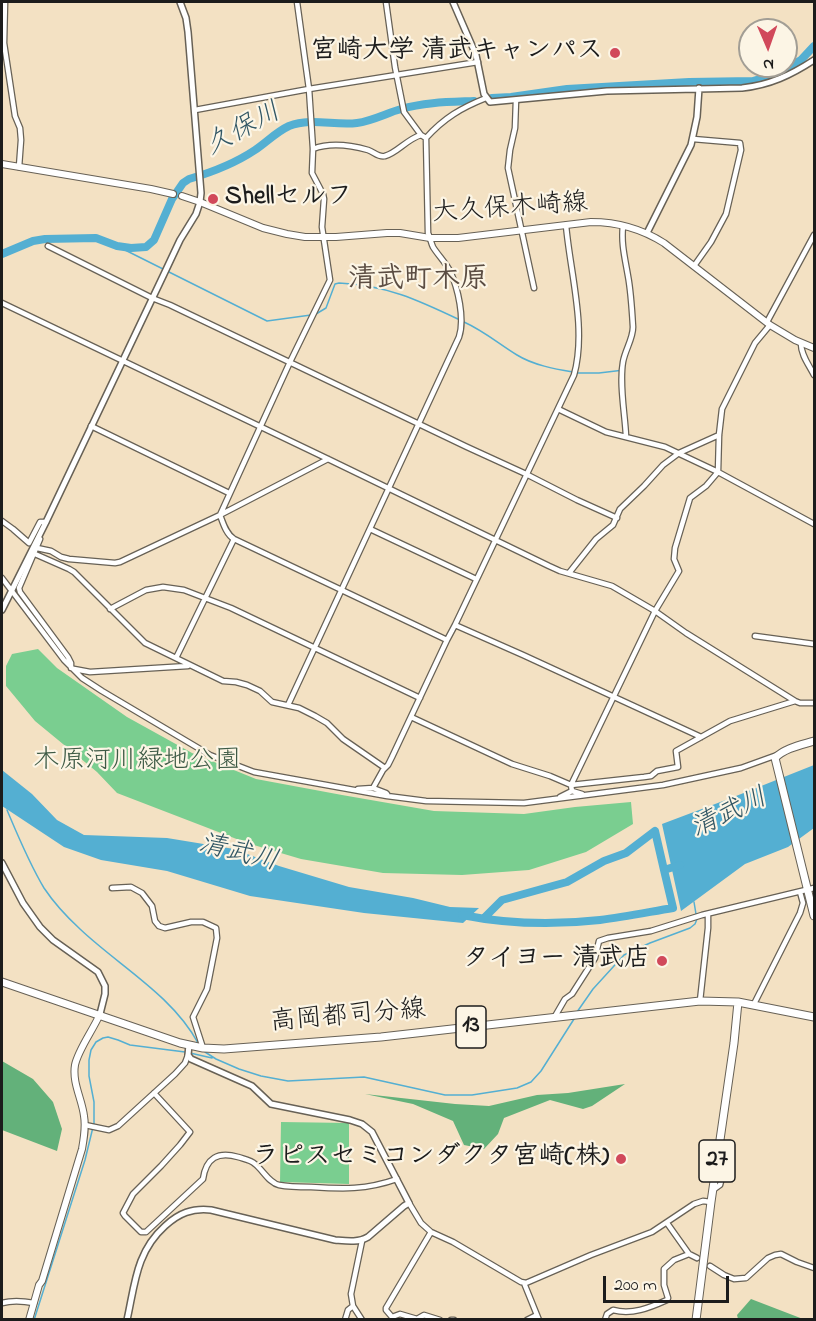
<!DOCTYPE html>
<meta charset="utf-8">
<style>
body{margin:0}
#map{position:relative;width:816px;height:1321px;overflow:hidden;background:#f3e1c3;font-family:"Indie Flower",sans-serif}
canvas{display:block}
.frame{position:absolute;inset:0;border:3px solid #1c1c1c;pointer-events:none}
.north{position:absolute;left:738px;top:18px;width:60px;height:60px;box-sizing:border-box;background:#fcf5e5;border:2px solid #a29e95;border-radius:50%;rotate:178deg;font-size:16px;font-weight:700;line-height:24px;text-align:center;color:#1c1c1c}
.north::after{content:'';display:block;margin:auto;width:21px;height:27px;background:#d1495b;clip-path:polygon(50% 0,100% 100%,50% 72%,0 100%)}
.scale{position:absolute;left:603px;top:1276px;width:126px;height:27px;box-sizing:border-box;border:3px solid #1c1c1c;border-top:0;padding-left:8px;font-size:18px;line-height:21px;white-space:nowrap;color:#1c1c1c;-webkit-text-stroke:4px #fcf5e5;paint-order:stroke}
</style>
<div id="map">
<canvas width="816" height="1321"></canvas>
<div class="frame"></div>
<div class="north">N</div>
<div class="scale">200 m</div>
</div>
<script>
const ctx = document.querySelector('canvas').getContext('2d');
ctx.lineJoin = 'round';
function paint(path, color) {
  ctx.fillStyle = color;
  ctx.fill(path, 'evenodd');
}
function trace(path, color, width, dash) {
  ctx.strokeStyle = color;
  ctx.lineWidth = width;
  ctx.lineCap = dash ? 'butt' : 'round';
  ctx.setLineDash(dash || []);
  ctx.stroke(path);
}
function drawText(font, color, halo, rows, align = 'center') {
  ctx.font = font + ' "Indie Flower","Klee One",sans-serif';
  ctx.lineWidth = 4.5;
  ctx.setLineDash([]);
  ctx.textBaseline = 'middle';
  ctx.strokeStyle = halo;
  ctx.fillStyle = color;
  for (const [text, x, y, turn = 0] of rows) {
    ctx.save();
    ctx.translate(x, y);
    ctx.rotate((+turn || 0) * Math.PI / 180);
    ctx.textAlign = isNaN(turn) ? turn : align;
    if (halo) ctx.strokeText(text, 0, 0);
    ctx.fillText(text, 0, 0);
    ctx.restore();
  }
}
paint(new Path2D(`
 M38 649 57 668 127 717 192 753 256 779 342 795 434 811 524 814 575 807 631 802 633 824 586 852 529 870 462 875 383 873 301 859 247 843 117 793 97 772 35 721 6 686V666L12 654Z
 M281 1122 349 1123V1184L280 1182Z`), '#7ace90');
paint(new Path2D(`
 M2 1061 33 1079 53 1102 62 1129 57 1151 2 1130Z
 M625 1084 592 1106 583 1109 550 1100 504 1118 498 1134 484 1149 464 1145 453 1121 413 1104 365 1094 455 1104 489 1106 537 1095 568 1093Z
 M751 1299 803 1319H738L737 1315Z`), '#63b17a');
paint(new Path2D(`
 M814 765V828L788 847 745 864 681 911 662 824 731 798Z
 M2 770 32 794 57 820 84 835 167 838 234 849 279 866 349 887 413 898 450 907 479 908 463 923 364 913 250 896 167 871 101 860 64 847 2 806Z`), '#54afd2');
trace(new Path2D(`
 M117 246 267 321 311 315
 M316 314 326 308 335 284 339 283C386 285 418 300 460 320
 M464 322C484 331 499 344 517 355 533 365 555 369 573 372
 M577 373H599L624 370
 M7 810C18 836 29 863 44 888 54 903 67 917 80 929 119 966 172 995 198 1043
 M694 902 696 914
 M577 1012 593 989 624 955 650 943 690 928 695 924 697 919
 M205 1052 216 1059 239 1069 261 1076 288 1081 364 1077 445 1095H472L517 1088 531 1082 541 1071 574 1019
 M190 1053 212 1058
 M34 1320 85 1160 94 1123V1102L89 1076V1060L91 1050 96 1042 103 1038 108 1037 118 1040 130 1045 185 1052`), '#54afd2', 1.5);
trace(new Path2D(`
 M492 98 511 97 567 89 689 82 753 81 780 73 801 60 814 46
 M2 254 33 241 45 239 96 238 117 246 131 248 146 247 154 240 172 199 183 183 189 179C213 172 234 164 255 150 267 142 276 132 289 126 312 117 334 126 357 123 372 121 387 113 401 109 425 102 449 102 474 101
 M462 915C507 924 555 925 600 920 624 917 649 912 673 908L664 870 680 865
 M484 918 502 900 567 882 604 861 626 853 655 831 664 870`), '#54afd2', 8);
const minor = new Path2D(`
 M5 2 4 43 15 116 20 128 21 140 19 167
 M297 2 309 89 313 149 312 173 323 194 324 199 322 227 330 280 290 362 220 515C223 523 226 534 234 539L447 640
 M386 2 395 67 404 112 421 135 426 138
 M516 100 515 128 510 150 508 168 534 288
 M195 110 309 89 478 62
 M693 139 740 143 741 150 726 214 711 242 694 266
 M313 149C331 142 350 145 368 150 374 152 379 158 385 156 397 153 407 139 421 135
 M623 226C621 244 625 258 628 276 631 292 632 310 633 327 633 339 625 350 623 362 619 384 625 414 626 436
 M48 246 152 298 170 305 467 447 526 474 577 500 617 518
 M2 303 328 459 549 566 560 571 612 586 655 611 686 633 795 701 800 703H814
 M767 322 814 235
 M801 344C801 355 809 365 814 375
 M558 409 606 432 665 447 718 472 814 524
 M91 426 229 493
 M2 521 13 529 29 543 40 522H46
 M370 529 476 579
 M40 539 19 588 20 592 68 657 71 663V668
 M37 548 51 551 61 557 69 559 115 563 120 562 220 515 328 459
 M35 554 69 569 74 572 145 643 223 681 236 682 247 685 260 691 272 702 299 708 315 716 327 723 343 739 385 768
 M569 573 596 539 613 525 620 509 644 486 663 465 679 453 719 435
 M2 578 64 660 82 678 102 691 210 755 254 772 387 796 426 801 524 803 663 785 741 768 777 755
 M110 609 146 590 163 587 184 590 231 608 420 698
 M455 625 523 655 701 737
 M755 636 814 644
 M176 658 234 539
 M74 669 90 672 188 666
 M288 705 459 337C465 319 458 288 450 271 445 262 438 255 433 247 431 243 430 237 428 233L426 138C444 118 461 108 486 98
 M411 717 512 764 550 776 571 785 644 777 651 776 657 771 678 767 676 751 730 721 795 701
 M373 788 383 770 388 765 392 757 447 640 455 625 574 375C587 329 570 272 566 225
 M358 789 373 788 386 793 387 794
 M572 791 571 785 655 611 679 571 674 559 675 548 690 498 706 486 718 472 719 435 722 409 755 343 770 325
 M560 797 572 791 582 794
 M112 888 131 887 142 893 152 906 155 921 159 926 165 928 191 922H203L216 928 217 938 207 989 193 1017 203 1048
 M700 1001 708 928V915
 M754 1004 800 913 803 903 800 892
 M554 1018 565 999 572 994 595 958 599 941 608 938 651 931 702 915 814 888
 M154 1093 190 1132 180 1145 161 1166 133 1194 123 1213 125 1216 141 1232H146L203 1179C206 1158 218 1151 238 1157 244 1159 251 1160 255 1164 263 1170 269 1183 279 1185 289 1187 300 1187 311 1187 343 1189 366 1190 397 1179
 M85 1125 109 1130 118 1126 175 1074 185 1063 188 1055
 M713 1190 720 1185 730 1148
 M409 1203 421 1223 431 1232 453 1242 521 1282 526 1283 591 1255 652 1232 694 1204 703 1201 711 1202
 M667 1223 689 1254 697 1258
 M431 1232 386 1308V1310L392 1317 400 1314 417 1319 424 1315 440 1320
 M362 1241 351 1294 353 1306 362 1320
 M710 1266 724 1275 734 1279 746 1278 768 1258 775 1255 781 1254 797 1262 814 1268
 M524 1283 539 1320
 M2 1303C13 1300 23 1301 34 1303
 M345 1320 348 1310 353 1306
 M451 1320H454
 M527 1320 537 1315
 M605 1320 607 1314 613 1310C632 1315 649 1308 667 1300L668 1298 664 1285V1269L674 1260 689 1254`);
const tertiary = new Path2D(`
 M453 2 476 55 484 94 490 102 607 91 742 88C770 85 791 75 814 60
 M647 233 691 145 697 117 699 88
 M2 610 46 522 164 274 180 240 196 214 200 202 201 193 188 32 186 18 180 2
 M2 863 23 903 40 927 53 940 98 972 105 986V994L100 1014
 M127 1320C135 1284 136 1252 165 1226 179 1213 192 1208 211 1210L335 1240C346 1241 358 1243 368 1237L404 1206 409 1203 372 1132 362 1124 350 1120 271 1104 252 1086 191 1059 188 1055 189 1045`);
const secondary = new Path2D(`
 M2 164 151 189 173 194
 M182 196 200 202 263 228 287 234 305 237H336L387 233H400L430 238H458L591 222C617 222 642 229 664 243L770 325 795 340 814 348
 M29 1320 39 1285 42 1281 82 1149C84 1138 86 1127 84 1116 82 1099 72 1083 75 1065 78 1050 93 1030 100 1014`);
const primary = new Path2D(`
 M814 741C801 745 785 748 775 758L814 916
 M2 982 180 1043 203 1048 224 1049 381 1037 700 1001 738 1002 814 1017
 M696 1320 711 1202 734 1043 738 1002`);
trace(minor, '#676156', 7);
trace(tertiary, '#676156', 8);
trace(secondary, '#676156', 8);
trace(primary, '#676156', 9);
trace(minor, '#fff', 4.5);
trace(tertiary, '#fff', 5);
trace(secondary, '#fff', 6);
trace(primary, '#fff', 7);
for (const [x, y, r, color] of [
 [615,53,6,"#d1495b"],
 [213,199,6,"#d1495b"],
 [662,961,6,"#d1495b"],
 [621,1159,6,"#d1495b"]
]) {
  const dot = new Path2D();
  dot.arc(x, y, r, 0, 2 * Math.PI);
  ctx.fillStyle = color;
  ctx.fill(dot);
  trace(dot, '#fcf5e5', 2);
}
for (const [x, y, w] of [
 [471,1027,30],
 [717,1161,36]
]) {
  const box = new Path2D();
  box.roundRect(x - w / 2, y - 21, w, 42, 4.5);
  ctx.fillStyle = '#fcf5e5';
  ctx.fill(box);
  trace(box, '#1c1c1c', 1.5);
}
drawText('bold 24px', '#1c1c1c', null, [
 ["13",471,1027],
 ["27",717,1161]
]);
drawText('bold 26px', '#1c1c1c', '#fcf5e5', [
 ["宮崎大学 清武キャンパス",603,53],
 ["Shellセルフ",225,199,"left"],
 ["タイヨー 清武店",650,961],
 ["ラピスセミコンダクタ宮崎(株)",609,1159]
], 'right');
drawText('26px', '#1c1c1c', '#fcf5e5', [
 ["大久保木崎線",510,210,-4],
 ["高岡都司分線",348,1018,-5]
]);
drawText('26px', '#3d5a45', '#fcf5e5', [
 ["木原河川緑地公園",137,763]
]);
drawText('italic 27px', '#325765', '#fcf5e5', [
 ["久保川",244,131,-28],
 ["清武川",730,815,-25],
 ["清武川",238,855,14]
]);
drawText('bold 28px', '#5b4d43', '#fcf5e5', [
 ["清武町木原",418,281]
]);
</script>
